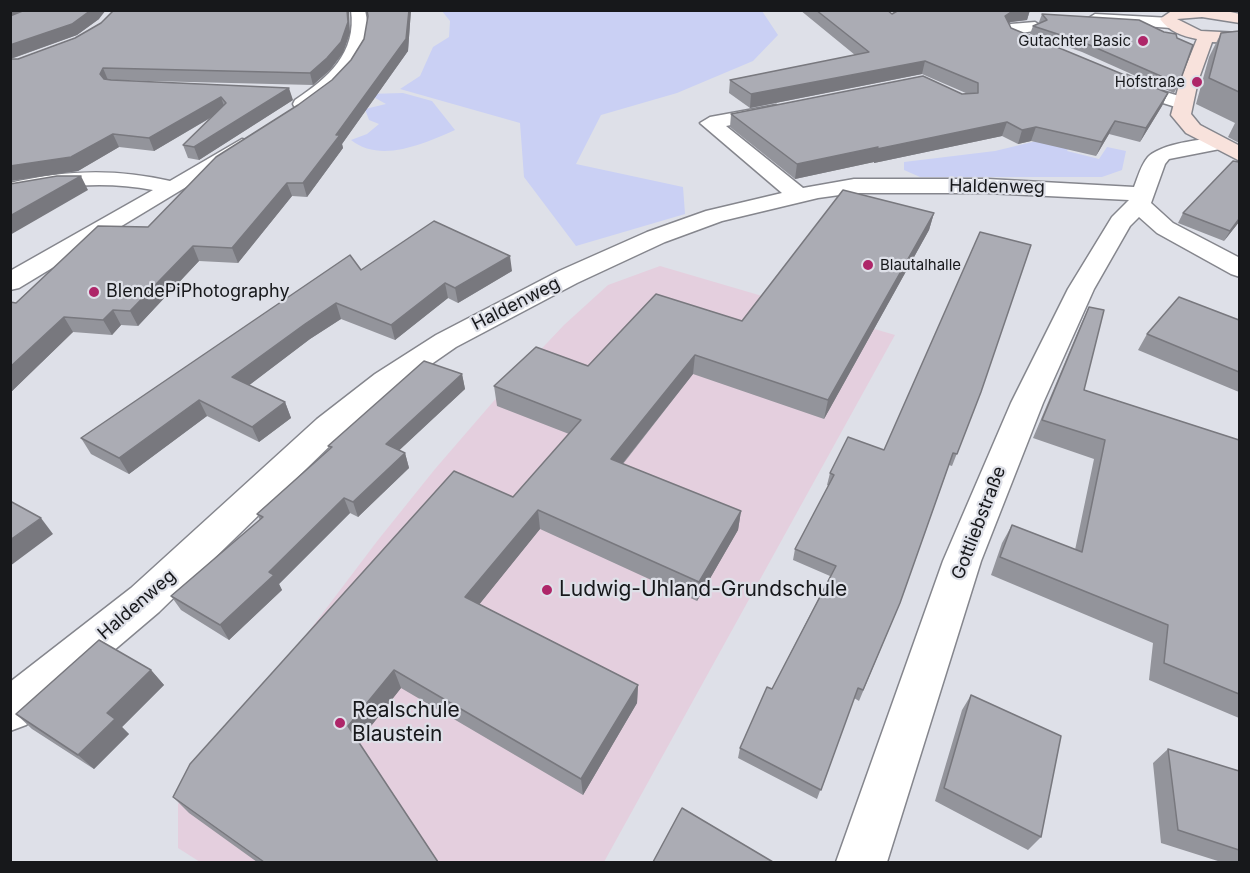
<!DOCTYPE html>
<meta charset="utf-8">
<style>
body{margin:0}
#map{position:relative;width:1250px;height:873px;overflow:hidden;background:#dee0e8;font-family:Inter,sans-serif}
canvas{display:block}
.frame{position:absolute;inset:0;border:12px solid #17181b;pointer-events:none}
</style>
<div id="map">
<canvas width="1250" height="873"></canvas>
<div class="frame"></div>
</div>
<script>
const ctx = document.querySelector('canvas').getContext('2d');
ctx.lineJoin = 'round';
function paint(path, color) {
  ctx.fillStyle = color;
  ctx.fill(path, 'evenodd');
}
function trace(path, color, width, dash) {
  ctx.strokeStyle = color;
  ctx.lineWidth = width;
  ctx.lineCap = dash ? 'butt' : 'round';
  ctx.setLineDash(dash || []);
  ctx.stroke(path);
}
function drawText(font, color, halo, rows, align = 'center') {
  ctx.font = font + ' Inter,sans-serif';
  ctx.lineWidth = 4.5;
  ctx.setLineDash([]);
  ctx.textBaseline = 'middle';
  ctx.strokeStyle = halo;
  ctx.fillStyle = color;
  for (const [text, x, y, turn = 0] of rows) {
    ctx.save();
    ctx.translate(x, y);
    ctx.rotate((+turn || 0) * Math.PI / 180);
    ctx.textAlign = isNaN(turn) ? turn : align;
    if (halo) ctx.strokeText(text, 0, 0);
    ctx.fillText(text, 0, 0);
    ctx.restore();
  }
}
paint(new Path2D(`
 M660 266 895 335 604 862H200L178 848V804L378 540 435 469 511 381 564 325 608 285Z`), '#e4cfde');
paint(new Path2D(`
 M442 11H762L778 35 753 61 677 93 601 115 576 164 683 187 685 214 576 246 524 177 520 123 400 89 420 76 433 47 449 37 450 21Z
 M403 93 432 101 455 130C425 143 381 164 351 140L367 134 379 124 369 120 365 109 386 104 368 94Z
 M1057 136 1072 141 1067 151 1099 159 1107 147 1126 151 1122 170 1102 177H920L904 170V162L995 151Z`), '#cad0f4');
const street = new Path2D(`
 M351 10H365C367 20 369 29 367 39 362 62 320 114 295 108L293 104 295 100C328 78 357 53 351 10Z
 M1095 14 1171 18 1179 23 1171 28 1090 22 1087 19Z
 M1035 22 1043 27 1040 30 1021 33 1054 45 1056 48 1054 51C1038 55 1011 42 1003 29L1011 24Z
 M1127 75 1159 90 1189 99 1191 103 1182 109 1147 98 1121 84 1118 80Z
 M776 105 785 111 783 115 726 126 803 188 854 179H987L1134 187C1138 177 1141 165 1148 157 1160 144 1209 136 1225 140L1228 144 1225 148 1169 159 1165 164 1151 203 1173 223 1240 258V277L1231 274 1157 233 1139 217 1130 226 1094 289 1043 403 981 561 887 862H836L943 561 1011 403 1068 289 1112 217 1129 200 987 193H854L818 198 722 221 665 242 577 283 456 347 397 388 341 435 159 612 26 725 10 731V682L131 588 317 419 375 374 436 335 559 271 647 232 706 211 782 193 700 123 710 117Z
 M242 139 249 141 252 145 249 149 19 288 10 290V271L153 190C104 181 59 185 10 197V183C64 170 115 168 170 181Z`);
const secondary = new Path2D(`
 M1173 10H1221L1240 14V23L1202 17 1177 19 1201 31 1240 33V43L1212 42 1198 81 1191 114 1200 125 1240 146V161L1186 133 1171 115 1180 81 1197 39C1182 36 1170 32 1160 19Z`);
trace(street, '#85868d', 3);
trace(secondary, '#85868d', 3);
paint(street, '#fff');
paint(secondary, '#f8e2dc');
paint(new Path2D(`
 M10 10 99 19 77 35 11 59H18L350 33 343 53 330 70 313 85 108 80 293 100 199 160 188 158 183 145 212 117 154 151 119 147 78 171 10 181Z
 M367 10H411L408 51 342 144 343 148 307 197 292 196 238 263 199 261 138 326 121 325 112 335 73 332 10 393V302L16 303 148 227 298 105 332 80 351 60 364 39 368 16Z
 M800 10H887L892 14 894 13 891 10H1030L1027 20 1011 22 1009 23 1011 28 1168 93 1162 106 1140 142 1109 134 1096 156 1031 141 1018 144 1002 136 874 163V162L795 179 730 127 731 114 968 94 922 74 750 108 729 93 730 80 855 55Z
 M1067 10H1099V11Z
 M1042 14 1179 84 1174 93 1082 52 1030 34 1033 26 1040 23 1039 22Z
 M1239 31V143L1228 137 1235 123 1196 104 1209 57 1221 33Z
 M934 213 929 230 824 419 693 374 623 464 741 511 738 530 697 601 540 529 479 604 638 685 637 703 583 795 401 688 358 742 438 862H257L189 813 173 797 513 497 569 434 497 406 494 386 588 366 742 321Z
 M1183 213 1239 222 1224 241 1178 223Z
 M361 270 512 271 458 303 448 298 395 340 341 319 310 339 249 385 285 402 291 418 259 442 207 416 129 474 91 454 81 438Z
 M1089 307 1084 390 1239 440V718L1149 680 1153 643 991 575 1002 543 1012 525 1075 550 1094 459 1033 438 1081 324Z
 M1239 320V392L1138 350 1147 334Z
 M462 374 465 389 399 450 405 453 409 468 358 517 350 513 279 584 282 590 229 640 181 610 171 596 260 520 257 514 330 449 328 446Z
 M981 392 952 466 949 465 900 603 859 701 854 698 817 799 738 758 740 748 772 689 830 576 793 560 795 549 829 486 827 485 830 473 884 450Z
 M151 670 164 685 122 727 129 734 94 769 32 729 16 714Z
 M971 695 1041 837 1028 850 935 801 962 710Z
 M1168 749 1239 771V862H1221L1161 843 1153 763Z`), '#93949b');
paint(new Path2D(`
 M10 10H26L10 17Z
 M91 10H106L99 19 77 35 10 59V45Z
 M347 10H349L350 33 343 53 330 70 313 85 310 73Z
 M409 10H411L408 51 342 144 343 148 307 197 303 183Z
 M1014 10H1030L1027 20 1011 22 1002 27 1005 16Z
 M925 61 922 74 750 108 751 94Z
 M103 68 108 80 105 86 100 74Z
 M289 88 293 100 199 160 194 147Z
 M1168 93 1162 106 1140 142 1146 128Z
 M221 97 225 109 154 151 149 138Z
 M1115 121 1109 134 1096 156 1102 142Z
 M1007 122 1002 136 874 163V162L795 179 797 164 878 147Z
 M1036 127 1031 141 1018 144 1022 130Z
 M113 134 119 147 78 171 10 181V166Z
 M81 176 88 190 10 235V216Z
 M287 183 292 196 238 263 232 248Z
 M934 213 929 230 824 419 828 400Z
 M1239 219V222L1224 241 1230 231Z
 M193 246 199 261 138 326 130 311Z
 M510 256 512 271 458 303 455 288Z
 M445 283 448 298 395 340 391 325Z
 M336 303 341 319 310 339 239 393 232 377 305 324Z
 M113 310 121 325 112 335 103 320Z
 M64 317 73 332 10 393V367Z
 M695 355 693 374 611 478V459Z
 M462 374 465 389 390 459 386 444Z
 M199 400 207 416 129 474 119 458Z
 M285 402 291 418 259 442 252 427Z
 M405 453 409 468 358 517 353 502Z
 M344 498 350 513 279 584 282 590 229 640 220 625 269 572Z
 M538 510 540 529 470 616 465 597Z
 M741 511 738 530 697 601 699 582Z
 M41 518 53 534 10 566V540Z
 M151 670 164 685 122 727 129 734 94 769 78 755 107 713Z
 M394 670 401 688 357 744 348 726Z
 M638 685 637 703 583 795 581 779Z`), '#78787e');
const building = new Path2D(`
 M25 10H91L72 24 10 45V16Z
 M114 10H347L348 22 341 42 327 58 310 73 103 68 100 74 104 79 111 80 289 88 194 147 183 145 226 103 221 97 149 138 113 134 71 157 10 166V59H18L75 38 101 23Z
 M367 10H409L406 39 336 135H340L303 183H287L232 248 193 246 130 311 113 310 103 320 64 317 10 367V302L16 303 98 226 148 227 216 157 298 105 332 80 351 60 364 39 368 16Z
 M816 10H887L892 14 899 10H1014L1005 16 1011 28 1168 93 1146 128 1115 121 1102 142 1036 127 1022 130 1007 122 877 149 878 147 797 164 731 114 923 76 962 94 978 93V83L925 61 751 94 730 80 869 52Z
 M1042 14 1139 20 1164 32 1176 34 1177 38 1193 45 1179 84 1085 43 1033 26 1047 20Z
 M1239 31V92L1209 78 1221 33Z
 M1233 161 1239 162V219L1230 231 1183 213Z
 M57 176H81L10 216V184Z
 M843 190 934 213 828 400 695 355 611 459 741 511 699 582 538 510 465 597 638 685 581 779 394 670 348 726 438 862H264L173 797 190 764 454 471 513 497 581 420 494 386 536 347 588 366 656 294 742 321Z
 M434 221 510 256 455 288 445 283 391 325 336 303 305 324 232 377 285 402 252 427 199 400 119 458 81 438 350 255 361 270Z
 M980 232 1031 245 981 392 957 454 953 453 900 603 863 690 858 688 821 790 740 748 767 687 772 689 836 566 795 549 834 475 830 473 848 437 884 450Z
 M1179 297 1239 320V372L1147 334Z
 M1089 307 1104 310 1084 390 1239 440V694L1164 663 1168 625 1000 557 1012 525 1082 552 1105 440 1042 420Z
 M424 361 462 374 386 444 405 453 353 502 344 498 269 572 274 575 220 625 171 596 263 517 257 514 332 447 328 446Z
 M10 501 41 518 10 540Z
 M99 640 151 670 107 713 115 719 78 755 16 714Z
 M971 695 1061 736 1041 837 944 788Z
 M1168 749 1239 771V850L1178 830Z
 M682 808 773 862H653Z`);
paint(building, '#abacb4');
trace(building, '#78787e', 1.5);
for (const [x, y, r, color] of [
 [1143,41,6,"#ae2669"],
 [1197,82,6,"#ae2669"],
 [868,265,6,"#ae2669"],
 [94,292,6,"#ae2669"],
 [547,590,6,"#ae2669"],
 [340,723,6,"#ae2669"]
]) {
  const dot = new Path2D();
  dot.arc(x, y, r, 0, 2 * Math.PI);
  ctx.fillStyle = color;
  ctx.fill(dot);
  trace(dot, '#dee0e8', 2);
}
drawText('15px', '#17181b', '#dee0e8', [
 ["Gutachter Basic",1131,41],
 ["Hofstraße",1185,82],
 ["Blautalhalle",880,265,"left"]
], 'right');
drawText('18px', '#17181b', '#dee0e8', [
 ["Haldenweg",997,187,1],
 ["Haldenweg",516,304,-27],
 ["Gottliebstraße",979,523,-69],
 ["Haldenweg",137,605,-41]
]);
drawText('18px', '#17181b', '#dee0e8', [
 ["BlendePiPhotography",106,292]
], 'left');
drawText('21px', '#17181b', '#dee0e8', [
 ["Ludwig-Uhland-Grundschule",559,590],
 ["Realschule",352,711],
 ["Blaustein",352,735]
], 'left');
</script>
